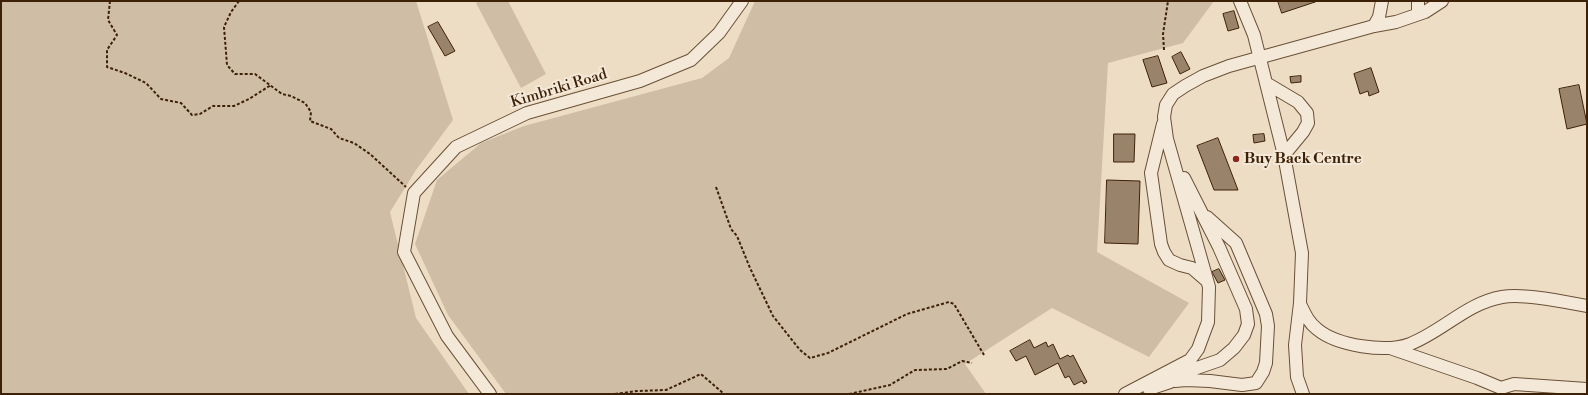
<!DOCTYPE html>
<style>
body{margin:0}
#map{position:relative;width:1588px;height:395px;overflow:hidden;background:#eeddc5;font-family:"Libre Bodoni",serif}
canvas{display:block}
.frame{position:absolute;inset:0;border:2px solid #3d2107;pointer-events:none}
</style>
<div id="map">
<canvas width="1588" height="395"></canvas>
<div class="frame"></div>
</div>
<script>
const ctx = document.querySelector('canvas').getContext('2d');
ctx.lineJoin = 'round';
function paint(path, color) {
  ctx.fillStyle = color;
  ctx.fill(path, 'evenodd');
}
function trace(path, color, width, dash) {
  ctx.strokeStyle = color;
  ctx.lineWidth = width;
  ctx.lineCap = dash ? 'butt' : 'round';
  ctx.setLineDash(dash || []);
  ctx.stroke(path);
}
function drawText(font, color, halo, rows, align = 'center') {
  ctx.font = font + ' "Libre Bodoni",serif';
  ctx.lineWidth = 4;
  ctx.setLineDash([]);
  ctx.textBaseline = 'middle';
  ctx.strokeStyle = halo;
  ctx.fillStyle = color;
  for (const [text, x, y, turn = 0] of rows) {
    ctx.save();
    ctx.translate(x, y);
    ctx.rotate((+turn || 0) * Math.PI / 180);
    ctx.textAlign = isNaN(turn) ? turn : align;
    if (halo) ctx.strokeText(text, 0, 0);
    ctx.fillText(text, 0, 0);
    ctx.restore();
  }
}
paint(new Path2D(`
 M1 1H416L453 120 416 170 390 212 416 318 469 394H1Z
 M479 1H508L546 74 521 88 476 3Z
 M755 1H1214L1183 43 1108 63 1097 252 1189 303 1149 357 1052 308 965 364 986 394H506L448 315 415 244 437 180 481 143 524 126 702 78 729 58Z`), '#d0bda5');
const building = new Path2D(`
 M1278 1H1318L1282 13Z
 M1234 11 1239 28 1228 31 1223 14Z
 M438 22 455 51 445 56 428 27Z
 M1181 52 1190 69 1180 74 1172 57Z
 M1158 56 1167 83 1152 87 1143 60Z
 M1371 68 1379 92 1369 96 1368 91 1360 94 1354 74Z
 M1301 76V82L1291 83 1290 77Z
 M1579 85 1587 124 1567 129 1559 89Z
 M1114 134H1135L1134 162H1114Z
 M1264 134 1265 141 1254 143 1253 135Z
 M1218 138 1238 190H1214L1197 146Z
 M1107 180 1140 181 1138 244 1105 243Z
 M1219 269 1225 280 1218 283 1212 272Z
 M1030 340 1034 348 1046 342 1048 347 1053 344 1060 359 1068 355 1070 357 1073 355 1087 382 1084 384 1082 381 1074 385 1069 376 1065 378 1058 363 1035 375 1026 356 1016 361 1010 351Z`);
paint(building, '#99836a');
trace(building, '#3d2107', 1);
const minor = new Path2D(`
 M1240 1 1254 35 1284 155 1302 253 1300 303 1295 345 1297 377 1303 394
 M1418 14V1
 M1374 26 1396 22 1425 12 1442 1
 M1266 83 1298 102 1307 113 1308 123 1303 132 1284 155
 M1163 124 1151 173 1161 244 1164 252 1169 260 1180 265 1192 268 1207 281
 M1300 304C1305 314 1308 322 1317 329 1337 346 1386 353 1410 344 1443 331 1467 303 1502 297 1523 293 1565 302 1587 306
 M1390 348 1477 378 1501 388 1514 384 1587 389
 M1175 381 1186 380 1210 381 1242 385 1256 383 1263 372 1266 363 1268 326 1266 314 1236 243 1207 217
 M1149 389 1170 382 1194 369 1220 360 1234 348 1244 335 1248 324 1246 309 1219 247 1184 178
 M490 394 447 336 404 252 414 193 456 147 527 113 640 81 691 60 719 33 742 1
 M1125 394 1190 360 1198 349 1208 322 1209 287 1167 139 1164 117 1166 105 1173 94 1185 86 1203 76 1229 66 1374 26 1379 17 1382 1`);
trace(minor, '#695036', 14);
trace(new Path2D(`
 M110 1 108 20 117 35 107 50V67L125 73 146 83 161 99 181 103 192 115 200 114 213 106H234L249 99 271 85
 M239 1 231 12 224 27 227 65 235 74H255L282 94 291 96 305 103 311 112 310 121 331 129 339 138 354 143 370 154 406 187
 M1164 50 1163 34 1168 1
 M716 187 731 229 737 236 750 268 773 316 800 350 810 358 828 353 907 314 949 302 954 304 984 355
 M615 394 637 391 666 390 701 374 724 394
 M849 394 890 385 915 370 947 369 962 361 972 363`), '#3d2107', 2, [3, 2]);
trace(minor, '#f4e9d9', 12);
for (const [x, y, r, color] of [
 [1236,159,4,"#8f2418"]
]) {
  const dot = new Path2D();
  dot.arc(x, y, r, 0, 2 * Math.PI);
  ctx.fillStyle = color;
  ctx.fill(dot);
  trace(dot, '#f4e9d9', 1.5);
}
drawText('15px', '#3d2107', '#f4e9d9', [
 ["Kimbriki Road",559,89,-17]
]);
drawText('bold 15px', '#3d2107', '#f4e9d9', [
 ["Buy Back Centre",1244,159]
], 'left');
</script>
